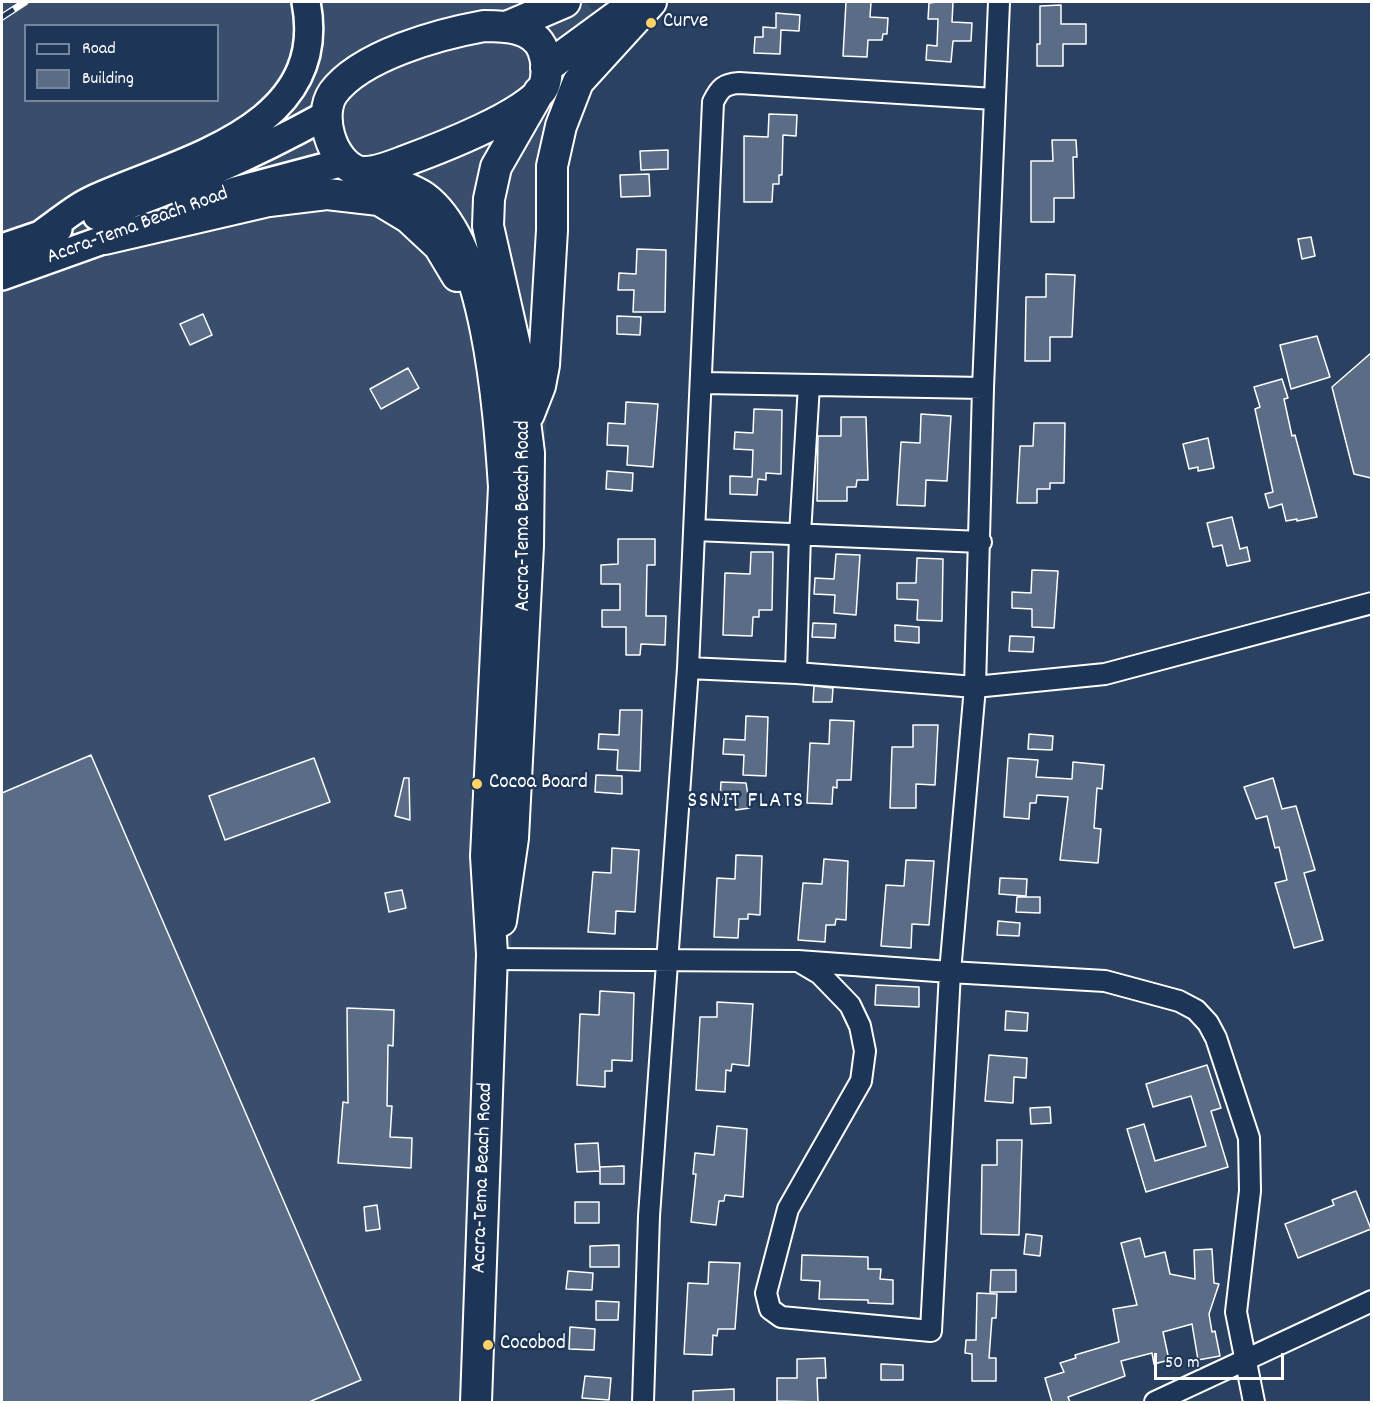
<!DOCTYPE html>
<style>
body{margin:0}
#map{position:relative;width:1373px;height:1404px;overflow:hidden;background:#2a4161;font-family:Dekko,sans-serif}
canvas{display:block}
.frame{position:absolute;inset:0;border:3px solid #fff;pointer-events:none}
.legend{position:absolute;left:24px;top:24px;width:195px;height:78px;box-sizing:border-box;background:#1d3557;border:2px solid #77869a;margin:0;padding:8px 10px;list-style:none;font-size:18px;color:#fff}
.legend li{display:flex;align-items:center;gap:12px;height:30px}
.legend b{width:30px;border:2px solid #77869a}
.scale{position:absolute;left:1154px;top:1353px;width:130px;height:27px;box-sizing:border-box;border:3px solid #fff;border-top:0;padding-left:8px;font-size:18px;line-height:21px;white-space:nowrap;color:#fff;-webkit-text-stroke:4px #1d3557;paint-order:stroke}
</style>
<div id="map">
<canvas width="1373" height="1404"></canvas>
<div class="frame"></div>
<ul class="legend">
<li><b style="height:8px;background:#1d3557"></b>Road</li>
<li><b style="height:16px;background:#5b6c86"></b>Building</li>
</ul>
<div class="scale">50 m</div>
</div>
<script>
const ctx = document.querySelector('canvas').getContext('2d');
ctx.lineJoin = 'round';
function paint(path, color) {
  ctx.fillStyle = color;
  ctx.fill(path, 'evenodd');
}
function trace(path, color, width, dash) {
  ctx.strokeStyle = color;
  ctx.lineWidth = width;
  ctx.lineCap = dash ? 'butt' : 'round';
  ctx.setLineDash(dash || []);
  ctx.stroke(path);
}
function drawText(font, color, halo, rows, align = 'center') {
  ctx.font = font + ' Dekko,sans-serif';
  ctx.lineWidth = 5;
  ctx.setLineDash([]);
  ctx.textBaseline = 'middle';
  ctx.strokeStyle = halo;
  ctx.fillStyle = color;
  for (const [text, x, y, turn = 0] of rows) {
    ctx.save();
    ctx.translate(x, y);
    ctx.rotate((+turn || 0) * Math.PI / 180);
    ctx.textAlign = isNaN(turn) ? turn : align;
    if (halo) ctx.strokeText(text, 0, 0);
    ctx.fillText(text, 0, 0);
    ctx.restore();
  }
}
paint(new Path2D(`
 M2 2H586L615 40 566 132 480 1402H2ZM26 26H218V100H26Z`), '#394e6c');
const building = new Path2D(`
 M846 2H871L870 17 888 18 887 34H883L882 40H868L867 57 843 56Z
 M938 2H953L952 22 972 23 971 41H953L951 62 926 60 927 45 937 46 938 19H928L929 3Z
 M1061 5V24H1086V44H1063V66H1037V44H1040V6Z
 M776 13 800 15 799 31 781 30 780 54 754 53 755 37H763V27L776 28Z
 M769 114 797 115 796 136 783 135 782 175H779V184H773L772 202H744V136L768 137Z
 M1052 140H1076L1077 157H1073L1074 198H1054V222H1031V161H1053Z
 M668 150V169L641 170 640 151Z
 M649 174 650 196 621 197 620 175Z
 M1311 237 1315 256 1302 259 1298 239Z
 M637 249 666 250 665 312H633L634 290H618L619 273 636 274Z
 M1046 274 1075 275 1072 337H1050V361H1025L1026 297H1046Z
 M203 314 212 335 190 345 180 324Z
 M617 316 641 317 640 335 617 334Z
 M1317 336 1330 377 1291 389 1280 345Z
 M1371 353V478L1354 474 1332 387Z
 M408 368 419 388 381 409 370 389Z
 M1282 379 1288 398 1284 399 1292 436 1295 435 1317 517 1297 521V519L1286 521 1282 504 1269 508 1265 494 1273 492 1255 409 1260 407 1254 387Z
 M626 402 658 404 653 467 627 465 628 446 607 445 608 423 625 424Z
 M754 409 782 410 781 474 766 473V480L758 479 757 495 730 494V476L752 477 753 450 734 449 735 432 753 433Z
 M921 414 951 416 947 481 926 480 925 506 897 505 901 442 920 443Z
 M841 417H866L868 480H857L856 487H847V501H817L818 436H841Z
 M1034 423H1065L1064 483H1050V489H1037V503H1017L1020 446H1033Z
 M1208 438 1214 468 1198 471V467L1189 469 1183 444Z
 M607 471 633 473 632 491 606 489Z
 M1232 517 1240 549 1247 547 1250 561 1227 566 1222 545 1213 547 1207 523Z
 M618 539H655V565H647L646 616H666L665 645 641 644 640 655H626V627H602V610H620V584H601V565L618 564Z
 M751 552H773L772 610H759V617H753L752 636 723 635 725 573 750 574Z
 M836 554 860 555 856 615 834 613 835 595 814 594 815 578 834 579Z
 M917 558 943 559 942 621 917 620 918 600 897 599V583H916Z
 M1032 570 1058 571 1054 628 1032 627V609L1012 608V592L1031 593Z
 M813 623 836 624 835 638 812 637Z
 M895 625 919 627V643L895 641Z
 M1010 636 1034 637 1033 652 1009 651Z
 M814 686 833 688 832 702H813Z
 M620 710H642L640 771 617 770 618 750 598 749 599 734 619 735Z
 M746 716 768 717 766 776 743 775 744 755 723 754 724 739 745 740Z
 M830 720 854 721 851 780H837V788L833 787 832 804 807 803 810 743 829 744Z
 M913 725H938L935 785 916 784V808H890L892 747H913Z
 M1029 734 1053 736 1052 750 1028 749Z
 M91 755 361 1380 309 1402H2V793Z
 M314 758 330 802 225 840 209 796Z
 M1008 758 1038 760 1036 777 1072 779 1073 762 1104 765 1102 789 1097 788 1094 828 1101 829 1098 863 1060 860 1068 797 1037 795 1036 803H1030L1029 819 1004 817Z
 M596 775 622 776V794L595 792Z
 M404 778H409L410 820 395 816Z
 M1273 778 1282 809 1296 806 1315 870 1304 873 1323 940 1294 948 1275 883 1287 880 1279 847 1275 848 1267 816 1256 819 1244 787Z
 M721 782 746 783 750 808 736 810 734 799H720Z
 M612 848 639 850 635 912 616 911 615 934 588 932 593 872 611 873Z
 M736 855 762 856 760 915 748 914V919H739L738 938 714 937 717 878 735 879Z
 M824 859 848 861 846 920 836 919 835 925H826L825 942 798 940 803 883 822 884Z
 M906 860 934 861 929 925 912 924 911 948 881 946 886 885 904 886Z
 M1000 878 1027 879 1026 896 999 894Z
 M402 890 406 908 389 912 385 893Z
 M1017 897H1040V913L1016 912Z
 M998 921 1020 923 1019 936 997 935Z
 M876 985 919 987V1007L875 1005Z
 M600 991 634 993 632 1061 612 1060V1071H605V1087L577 1085 580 1014 599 1015Z
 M717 1002 753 1004 749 1066 732 1064 731 1071 726 1070 725 1092 696 1090 700 1017H717Z
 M347 1008 394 1010 393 1046 388 1045 387 1106H392L390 1137 412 1138 411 1168 338 1163 343 1102 348 1103Z
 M1006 1011 1028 1013 1027 1031 1005 1030Z
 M989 1055 1027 1058 1026 1078 1014 1077 1013 1103 985 1101Z
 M1207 1065 1221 1108 1211 1111 1228 1167 1146 1192 1127 1129 1144 1124 1155 1161 1206 1146 1191 1096 1153 1107 1146 1084Z
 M1050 1107 1051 1123 1031 1124 1030 1108Z
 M717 1126 747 1129 743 1197 725 1195 724 1201H719L716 1225 691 1222 696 1174H693L695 1153 714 1155Z
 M997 1140H1022L1019 1235 981 1234 982 1165H997Z
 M598 1143 600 1171 577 1172 575 1144Z
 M624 1166V1184H600V1167Z
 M1356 1191 1371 1229 1298 1258 1285 1224 1334 1205 1332 1200Z
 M575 1202H599V1223H575Z
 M377 1205 380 1229 366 1231 364 1207Z
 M1026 1234 1042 1236 1040 1256 1024 1254Z
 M1140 1238 1145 1257 1165 1252 1170 1274 1195 1279 1194 1250 1212 1249 1214 1283 1219 1284 1209 1314 1212 1332 1215 1331 1220 1356 1198 1360 1192 1324 1163 1332 1169 1360 1154 1364 1152 1353 1121 1361 1125 1376 1068 1397 1070 1402H1052L1045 1378 1064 1372 1060 1363 1076 1358 1075 1355 1119 1342 1113 1309 1137 1305 1121 1243Z
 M619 1245V1267H590V1246Z
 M802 1255 868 1257V1269H881L880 1279 893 1280V1304L868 1303V1300L819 1299 820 1281 801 1280Z
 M709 1262 740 1263 735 1329H718L717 1336 713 1335 712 1355 684 1354 688 1283 708 1284Z
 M991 1270H1016V1292H990Z
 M568 1271 593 1273 592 1290 566 1289Z
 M977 1293 997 1294 996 1318H992L989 1358H996V1381H972V1354L965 1353 966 1340H976Z
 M596 1301 619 1302 618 1320H596Z
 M570 1327 595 1329 594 1350 569 1349Z
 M825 1358 826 1378H817L818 1402 777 1401V1378H797V1359Z
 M881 1364 903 1365V1380H881Z
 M585 1376 611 1378 609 1400 582 1398Z
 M734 1389V1402H693V1391Z`);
paint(building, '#5b6c86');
trace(building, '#fff', 1.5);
const minor = new Path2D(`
 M703 383 983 388
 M695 530 981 542
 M688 668 796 673 975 687 1105 674 1372 603
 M796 673 800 534 809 385
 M492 959 798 961 950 972 975 687 983 388 999 2
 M798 961 820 974 850 1005 860 1026 865 1051 861 1081 788 1209 766 1293 770 1309 781 1317 931 1331 950 972 1105 981 1179 1001 1196 1010 1208 1023 1216 1038 1249 1138 1250 1191 1236 1312 1254 1402
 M643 1402 649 1216 688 668 713 102C720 88 724 84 739 83L994 99
 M1155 1402 1372 1301`);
const secondary = new Path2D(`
 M186 210 235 191 344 162
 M97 216C177 189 252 156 326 115
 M43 233C58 223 74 208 92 200 179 160 331 130 306 2
 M2 248 58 229
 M2 276 125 232`);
const primary = new Path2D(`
 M484 26C506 26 534 27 543 50 547 60 548 76 544 86 531 114 435 150 405 161 392 166 371 175 357 171 331 161 318 115 333 93 361 55 440 34 484 26Z
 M509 26 565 2
 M546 68 621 13
 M365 172C383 180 408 186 424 197 488 244 499 412 504 487L486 856 492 954 476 1402
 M105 239 269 201 327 194 379 200 409 218 439 246 457 276
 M529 414 540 386 544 365 552 230V166L561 126 578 82 651 2
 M501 921 513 838 528 546 529 453 516 350 488 226 489 199 496 167 539 92`);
trace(minor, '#fff', 24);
trace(secondary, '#fff', 32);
trace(primary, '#fff', 34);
trace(minor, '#1d3557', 20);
trace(secondary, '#1d3557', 27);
trace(primary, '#1d3557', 30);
const rail = new Path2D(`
 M2 17 25 2`);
trace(rail, '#fff', 7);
trace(rail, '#1d3557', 4.5, [14]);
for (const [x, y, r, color] of [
 [651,23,6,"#ffd166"],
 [477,784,6,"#ffd166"],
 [488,1345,6,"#ffd166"]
]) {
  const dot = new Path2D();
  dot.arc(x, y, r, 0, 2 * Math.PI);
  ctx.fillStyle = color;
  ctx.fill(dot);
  trace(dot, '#1d3557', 2);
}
drawText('21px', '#fff', '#1d3557', [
 ["Curve",663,23],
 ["Cocoa Board",489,784],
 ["Cocobod",500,1345]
], 'left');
drawText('21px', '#fff', '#1d3557', [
 ["Accra-Tema Beach Road",138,227,-20],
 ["Accra-Tema Beach Road",525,516,-90],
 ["Accra-Tema Beach Road",484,1178,-88]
]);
ctx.letterSpacing = '1.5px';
drawText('22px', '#fff', '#1d3557', [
 ["SSNIT FLATS",746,803]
]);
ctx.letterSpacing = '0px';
</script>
